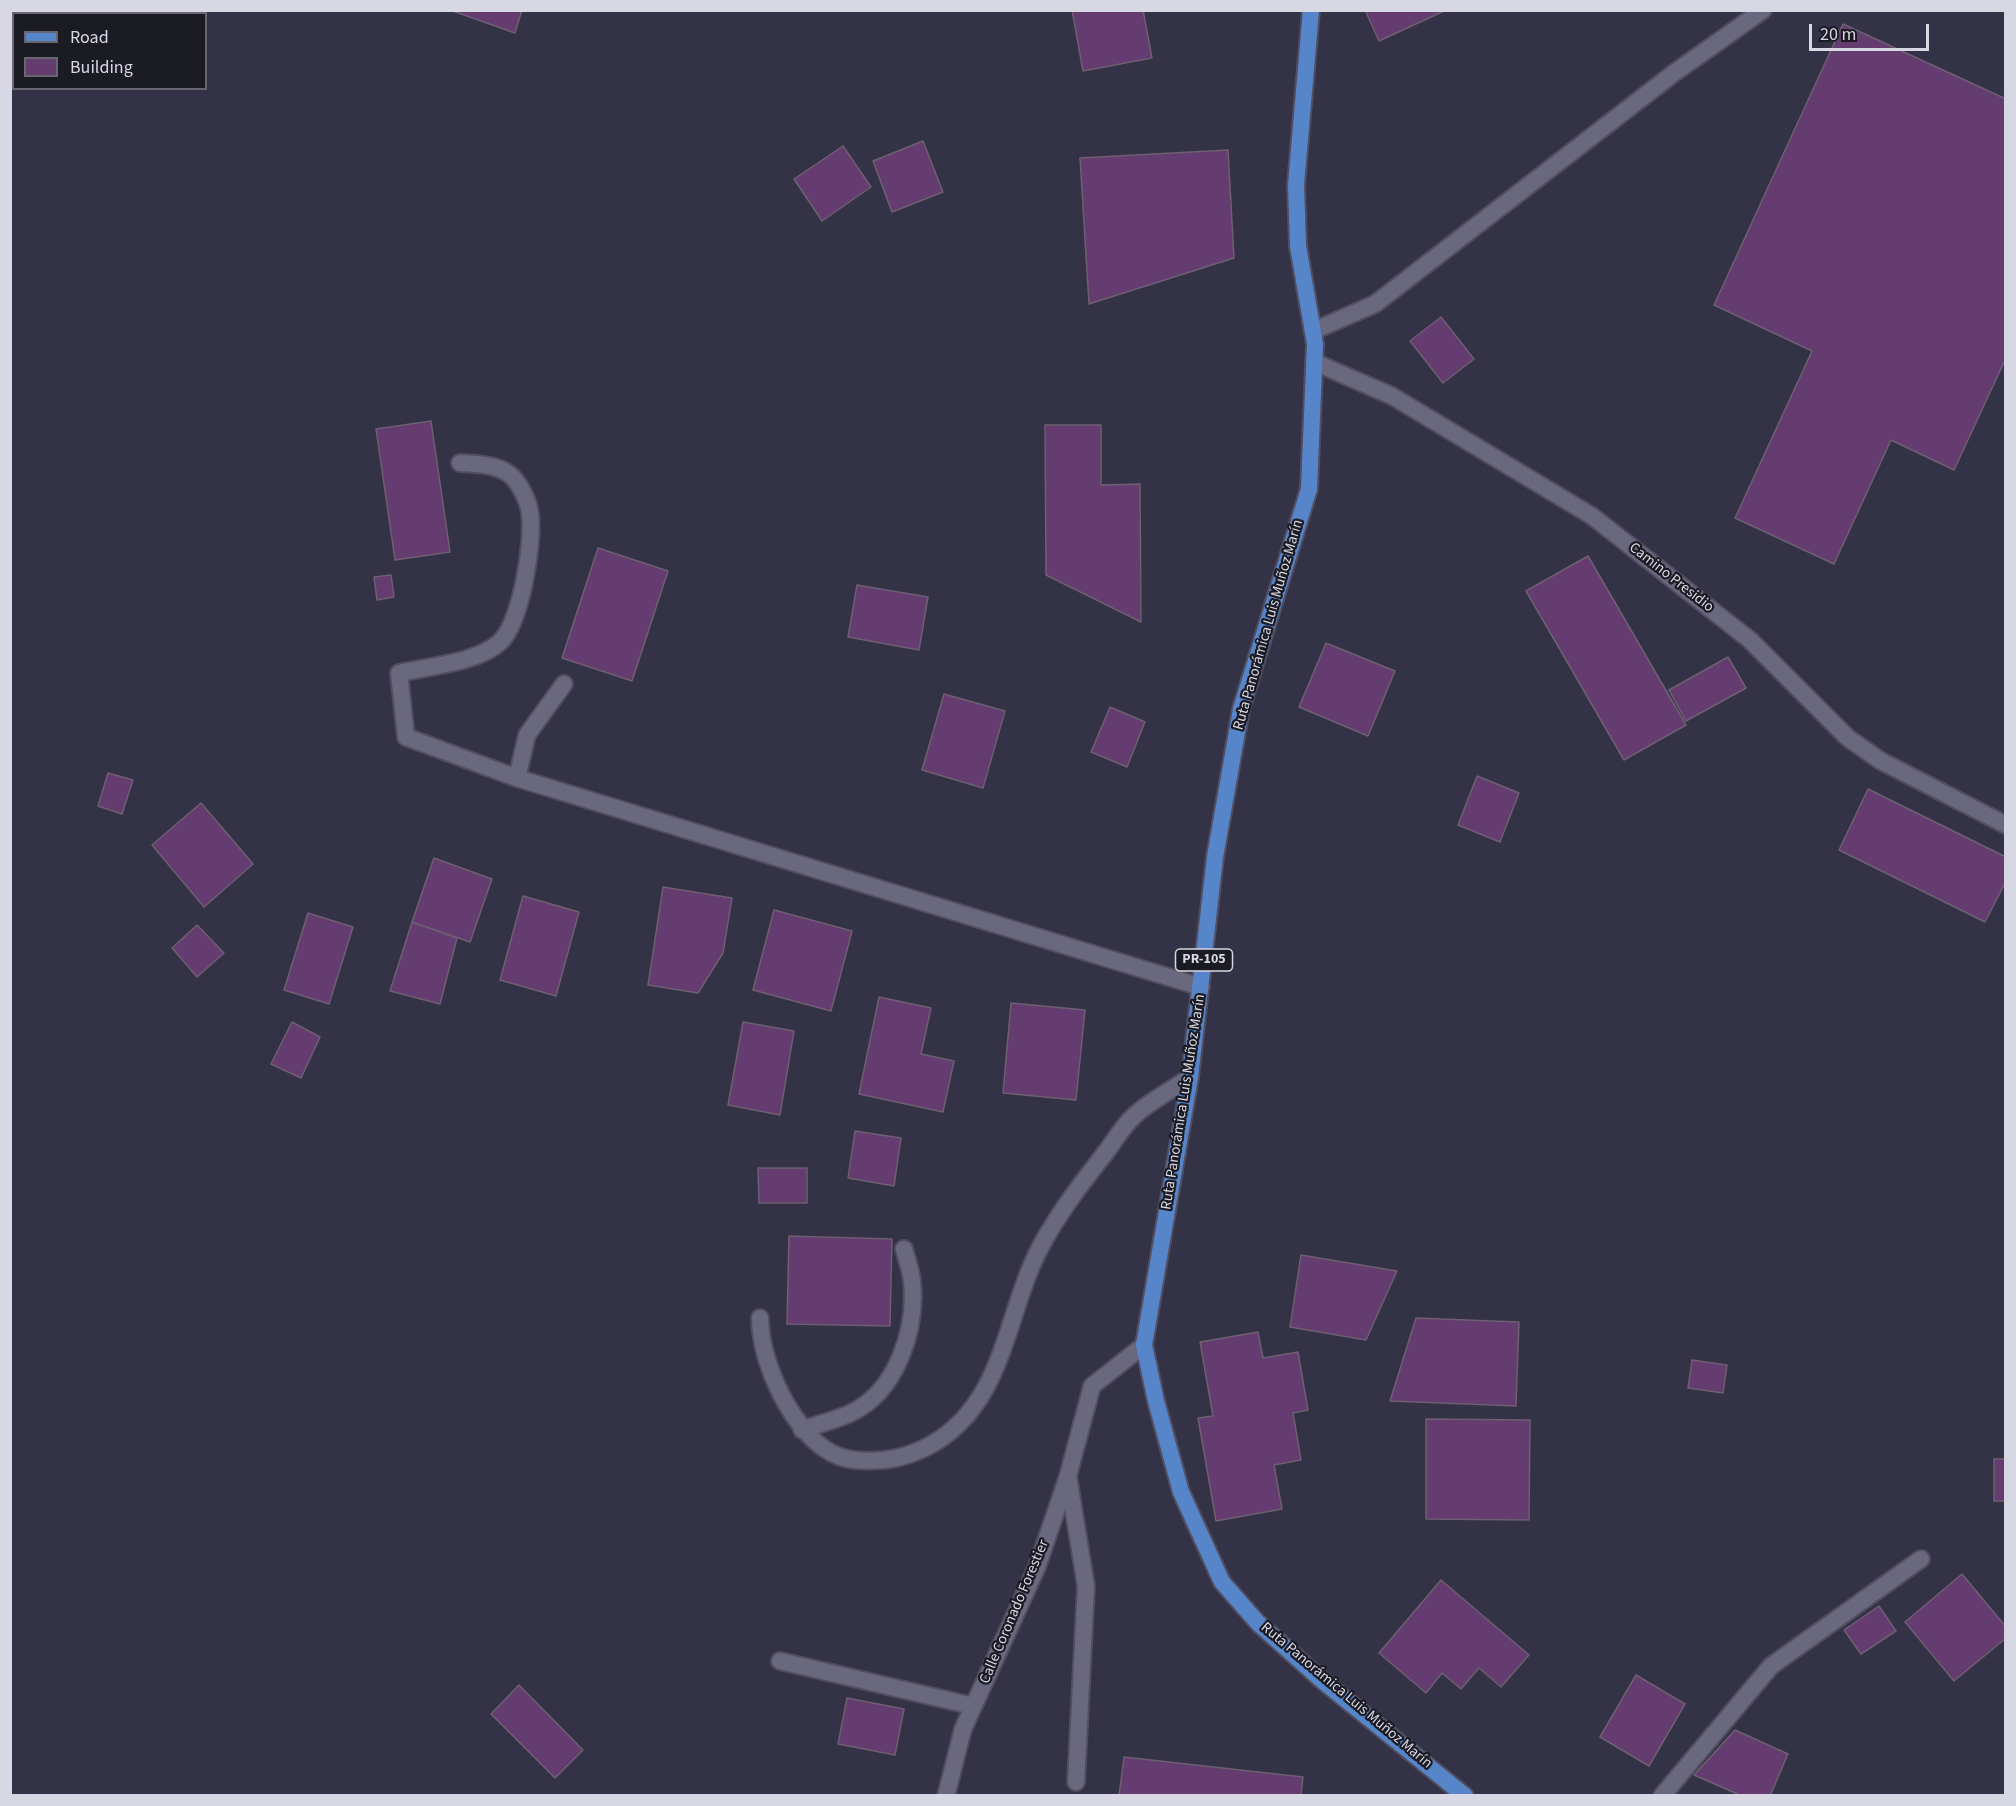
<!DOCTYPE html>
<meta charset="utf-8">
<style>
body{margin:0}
#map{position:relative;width:2016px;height:1806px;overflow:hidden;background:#333246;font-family:"Source Sans 3",sans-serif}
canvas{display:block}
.frame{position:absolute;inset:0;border:12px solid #d8d7e4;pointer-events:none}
.legend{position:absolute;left:12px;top:12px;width:195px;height:78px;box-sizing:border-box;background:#1b1b24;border:2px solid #676671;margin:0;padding:8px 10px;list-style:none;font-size:18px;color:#d8d7e4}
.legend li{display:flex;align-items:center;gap:12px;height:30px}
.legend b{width:30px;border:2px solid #676671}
.scale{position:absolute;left:1809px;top:24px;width:120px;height:27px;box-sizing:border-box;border:3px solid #d8d7e4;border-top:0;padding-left:8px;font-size:18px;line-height:21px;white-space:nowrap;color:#d8d7e4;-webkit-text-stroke:4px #1b1b24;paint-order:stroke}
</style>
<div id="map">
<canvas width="2016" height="1806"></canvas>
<div class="frame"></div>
<ul class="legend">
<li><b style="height:8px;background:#5685c9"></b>Road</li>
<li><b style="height:16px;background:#653c6f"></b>Building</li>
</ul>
<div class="scale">20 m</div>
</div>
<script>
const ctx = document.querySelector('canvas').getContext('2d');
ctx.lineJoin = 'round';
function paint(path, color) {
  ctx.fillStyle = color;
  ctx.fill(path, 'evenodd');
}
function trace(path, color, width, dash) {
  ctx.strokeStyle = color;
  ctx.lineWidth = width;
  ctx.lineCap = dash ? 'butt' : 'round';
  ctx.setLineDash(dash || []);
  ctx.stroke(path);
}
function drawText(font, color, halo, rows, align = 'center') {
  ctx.font = font + ' "Source Sans 3",sans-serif';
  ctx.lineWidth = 4.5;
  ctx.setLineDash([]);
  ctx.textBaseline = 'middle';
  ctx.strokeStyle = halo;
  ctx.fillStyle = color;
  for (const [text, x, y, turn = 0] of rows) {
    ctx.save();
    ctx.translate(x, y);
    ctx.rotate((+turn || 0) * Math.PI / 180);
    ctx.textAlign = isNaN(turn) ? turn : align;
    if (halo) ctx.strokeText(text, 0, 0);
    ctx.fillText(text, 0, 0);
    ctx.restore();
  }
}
const building = new Path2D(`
 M450 10H522L515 33Z
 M1072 10H1143L1152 58 1083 71Z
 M1365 10H1444V11L1379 41Z
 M1843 24 2006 99V358L1954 470 1891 440 1834 564 1735 518 1812 351 1714 305Z
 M923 141 943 192 892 212 873 161Z
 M843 146 871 187 822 221 794 179Z
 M1228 150 1234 258 1089 304 1080 158Z
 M1441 317 1474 359 1443 383 1410 341Z
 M431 421 450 552 395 560 376 429Z
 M1045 425H1101V485L1140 484 1141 622 1046 575Z
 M598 548 668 571 632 681 562 658Z
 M1588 556 1686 725 1624 760 1526 591Z
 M391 575 394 597 377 600 374 577Z
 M857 585 928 597 919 650 848 637Z
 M1326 643 1395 671 1368 736 1299 707Z
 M1728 657 1746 688 1686 721 1669 690Z
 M944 694 1005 711 983 788 922 770Z
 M1110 707 1145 722 1127 767 1091 752Z
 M108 773 133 780 122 814 98 806Z
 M1477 776 1519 793 1500 842 1458 825Z
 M1868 789 2006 857V881L1985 922 1839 850Z
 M201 803 253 864 204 907 152 845Z
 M434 858 492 879 470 942 412 922Z
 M663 887 732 898 723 953 698 993 648 985Z
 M523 896 579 912 556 996 500 980Z
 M774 910 852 931 831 1011 753 990Z
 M308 913 353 927 329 1004 284 990Z
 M412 922 457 938 440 1004 390 991Z
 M197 925 224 953 197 977 172 948Z
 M879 997 931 1008 921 1054 954 1061 943 1112 859 1094Z
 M1011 1003 1085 1010 1076 1100 1003 1093Z
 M292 1022 320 1037 301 1078 271 1064Z
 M743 1022 794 1031 780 1115 728 1105Z
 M855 1131 901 1138 894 1186 848 1178Z
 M758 1168H807V1203H759Z
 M789 1236 892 1239 890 1326 787 1324Z
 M1301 1255 1397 1271 1366 1340 1290 1327Z
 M1416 1318 1519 1322 1516 1406 1390 1401Z
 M1258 1332 1263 1358 1298 1352 1308 1410 1293 1413 1301 1460 1274 1465 1282 1509 1216 1521 1198 1418 1213 1416 1200 1342Z
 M1692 1360 1727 1365 1723 1393 1688 1388Z
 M1426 1419 1530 1420 1529 1520 1426 1519Z
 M1994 1459H2006V1501H1994Z
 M1962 1574 2006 1627V1638L1954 1681 1905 1622Z
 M1441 1580 1529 1655 1501 1687 1479 1668 1461 1689 1442 1673 1426 1693 1379 1653Z
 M1879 1606 1896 1631 1861 1654 1844 1630Z
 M1636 1675 1685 1704 1649 1766 1600 1737Z
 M519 1685 583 1750 555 1778 491 1714Z
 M847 1698 904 1709 895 1755 838 1744Z
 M1735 1730 1788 1754 1770 1796H1742L1694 1775Z
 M1124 1757 1303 1777 1301 1796H1119Z`);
paint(building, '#653c6f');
trace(building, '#6e5f72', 1.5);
const service = new Path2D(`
 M1313 331 1375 304 1674 73 1763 10
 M1314 362 1392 396 1592 516 1750 640 1848 738 1881 761 2006 825
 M406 737 399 673C429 666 477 663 500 642 521 623 534 542 530 514 529 502 519 481 509 474 496 464 475 464 460 463
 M517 778 527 735 564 684
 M760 1318C761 1361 785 1413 816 1442 837 1461 857 1462 884 1460 903 1458 917 1453 934 1443 1009 1398 1005 1305 1046 1237 1063 1207 1085 1179 1106 1152 1115 1140 1123 1126 1134 1116 1150 1101 1172 1090 1190 1077
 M802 1430C818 1424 836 1420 851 1413 897 1391 917 1329 912 1281 911 1271 907 1260 904 1249
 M1068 1476 1086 1586 1076 1782
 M780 1661 973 1706`);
const minor = new Path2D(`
 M406 737 517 778 1201 987
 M946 1796 963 1729 1037 1567 1068 1476 1092 1386 1144 1345
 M1662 1796 1771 1666 1921 1559`);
const primary = new Path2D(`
 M1311 10 1296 185 1298 246 1315 344 1309 489 1241 709 1215 857 1190 1077 1144 1345 1156 1401 1181 1492 1222 1582 1258 1623 1324 1682 1465 1796`);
trace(service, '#504e60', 20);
trace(minor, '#504e60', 20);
trace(primary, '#504e60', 20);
trace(service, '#69687f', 16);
trace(minor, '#69687f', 16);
trace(primary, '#5685c9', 16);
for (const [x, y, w] of [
 [1204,960,57]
]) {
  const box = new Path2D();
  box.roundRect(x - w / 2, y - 11, w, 22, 4.5);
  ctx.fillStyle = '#1b1b24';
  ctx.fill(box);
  trace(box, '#d8d7e4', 1.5);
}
drawText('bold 14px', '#d8d7e4', null, [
 ["PR-105",1204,960]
]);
drawText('15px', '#d8d7e4', '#1b1b24', [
 ["Camino Presidio",1671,578,38],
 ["Ruta Panorámica Luis Muñoz Marín",1269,625,-74],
 ["Ruta Panorámica Luis Muñoz Marín",1184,1102,-81],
 ["Calle Coronado Forestier",1015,1612,-67],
 ["Ruta Panorámica Luis Muñoz Marín",1346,1696,40]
]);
</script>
